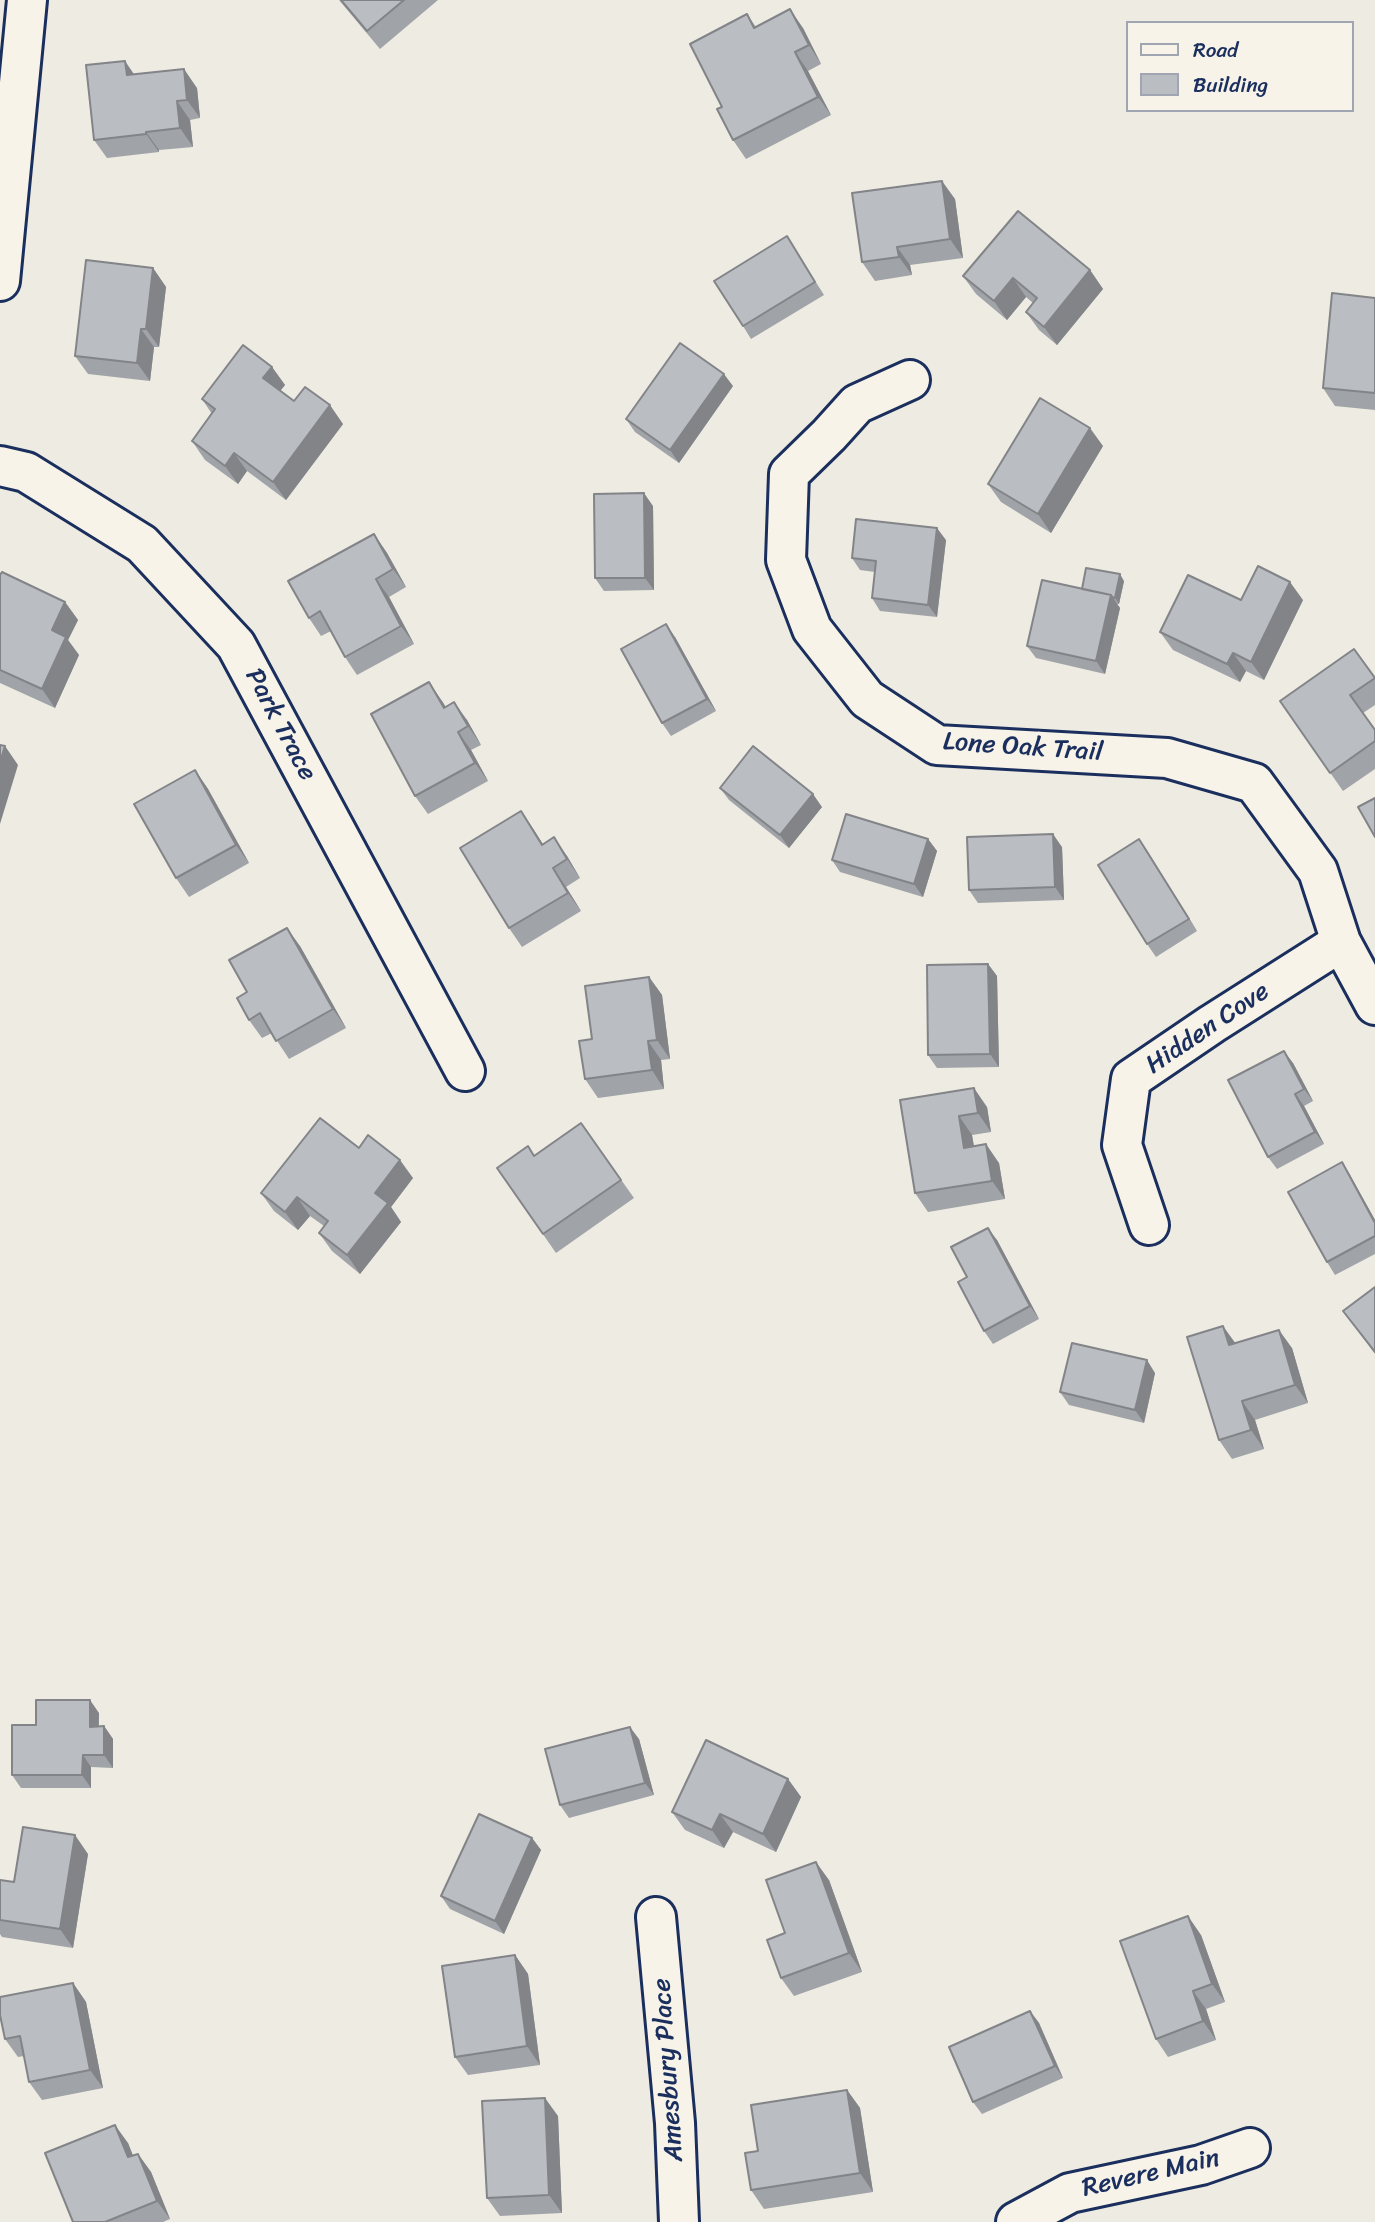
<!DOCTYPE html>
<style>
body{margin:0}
#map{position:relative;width:1375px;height:2222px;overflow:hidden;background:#eeebe2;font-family:Sriracha,sans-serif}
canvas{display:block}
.legend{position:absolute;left:1126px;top:21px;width:228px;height:91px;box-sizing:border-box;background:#f7f3e8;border:2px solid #9fa5b1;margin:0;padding:9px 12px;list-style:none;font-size:21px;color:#1b2f5e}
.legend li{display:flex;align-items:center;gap:14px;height:35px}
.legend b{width:35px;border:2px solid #9fa5b1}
</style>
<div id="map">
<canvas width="1375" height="2222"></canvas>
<ul class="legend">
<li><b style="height:9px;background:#f7f3e8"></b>Road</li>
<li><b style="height:19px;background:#babdc2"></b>Building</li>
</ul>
</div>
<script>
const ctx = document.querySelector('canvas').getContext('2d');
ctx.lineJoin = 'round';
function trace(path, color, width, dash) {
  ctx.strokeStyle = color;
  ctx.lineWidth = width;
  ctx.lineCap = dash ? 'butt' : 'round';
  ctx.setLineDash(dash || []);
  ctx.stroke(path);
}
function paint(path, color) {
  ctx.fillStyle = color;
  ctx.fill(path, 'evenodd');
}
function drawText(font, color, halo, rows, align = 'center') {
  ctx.font = font + ' Sriracha,sans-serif';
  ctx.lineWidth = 7;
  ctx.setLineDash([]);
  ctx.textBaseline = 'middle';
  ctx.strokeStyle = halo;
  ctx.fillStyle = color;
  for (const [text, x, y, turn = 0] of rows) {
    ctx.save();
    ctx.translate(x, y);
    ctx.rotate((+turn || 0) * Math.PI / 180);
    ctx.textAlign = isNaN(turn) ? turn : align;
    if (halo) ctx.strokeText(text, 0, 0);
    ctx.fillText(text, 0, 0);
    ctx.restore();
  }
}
const minor = new Path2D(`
 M0 281 27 0
 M910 380 857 404 829 435 789 474 786 560 812 629 867 699 937 745 1167 758 1254 783 1318 871 1341 942 1375 1005
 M0 466 26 472 142 544 236 645 465 1071
 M1149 1225 1122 1145 1131 1079 1212 1024 1341 942
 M656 1917 675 2123 679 2222
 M1016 2222 1070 2193 1201 2165 1250 2148`);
trace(minor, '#1b2f5e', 44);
trace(minor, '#f7f3e8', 38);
paint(new Path2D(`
 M339 0H438L380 49Z
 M747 14 756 27 803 28 821 64 808 71 831 115 746 159 733 140 722 107Z
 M134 75 197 88 200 118 190 120 193 147 159 150V152L107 158 94 140Z
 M955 199 963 258 910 265 912 275 875 281 862 262Z
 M795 249 824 295 751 339 743 326Z
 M153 268 166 287 159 347H154L150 381 88 374 75 356Z
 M1090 270 1103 289 1057 345 1039 330 1026 312 1033 303 1026 297 1007 320 976 294 963 276Z
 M1375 298V410L1335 406 1323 388Z
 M272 367 285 385 280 391 294 401 343 424 286 500 247 471 238 484 205 460 192 441 212 414 202 399Z
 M733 386 679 463 635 432 626 419Z
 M1103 446 1051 533 1001 502 988 484Z
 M653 506 654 590 604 591 595 578Z
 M374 534 387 553 406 587 389 597 414 644 357 675 345 657 331 631 321 636 309 618Z
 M946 540 937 617 880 611 872 598 875 572 860 570 852 558Z
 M0 575 65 602 78 620 68 640 79 655 55 708 0 683Z
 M1124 581 1119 604H1117L1120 608 1105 674 1036 658 1027 646 1082 589Z
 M1241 600H1303L1264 680 1246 671 1240 682 1173 650 1160 632Z
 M675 637 716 711 671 736 662 723Z
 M1375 678V705L1363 713 1375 730V769L1343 791 1280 701Z
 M442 701 446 707 467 720 481 745 471 750 488 781 428 814 415 796Z
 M195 770 208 789 249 863 189 897 176 878Z
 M720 788 822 807 789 848 729 800Z
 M521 811 543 844 567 856 580 878 566 887 581 911 522 947 509 928Z
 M928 839 937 851 923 897 840 872 832 860Z
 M1139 839 1197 931 1156 957 1147 944Z
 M1062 847 1064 900 978 903 969 890Z
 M300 946 346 1028 289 1059 272 1033 262 1038 249 1020 247 992Z
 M988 964 997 976 999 1067 937 1068 928 1055Z
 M649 977 662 995 670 1059 661 1060 664 1089 598 1098 585 1079 592 1039Z
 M1293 1063 1313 1101 1304 1106 1324 1144 1277 1169 1268 1157Z
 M900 1100 987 1107 991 1132 972 1135 974 1146 999 1163 1005 1199 928 1212 915 1193Z
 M581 1123 634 1198 556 1253 497 1168 534 1156Z
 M359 1148 413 1178 391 1207 401 1222 360 1274 332 1251 319 1233 324 1226 310 1216 298 1230 274 1211 261 1193Z
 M1342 1162 1350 1175 1375 1220V1254L1335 1275 1327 1262Z
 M997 1240 1039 1319 993 1344 984 1331Z
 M1375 1287V1354L1343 1311Z
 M1235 1343 1292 1348 1308 1403 1255 1420 1264 1449 1232 1459 1219 1440Z
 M1155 1373 1144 1423 1069 1405 1060 1392Z
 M99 1713V1726H104L113 1739V1768L91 1767V1788H21L12 1775 36 1725Z
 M639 1739 654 1795 569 1818 560 1805Z
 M788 1779 801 1797 776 1852 733 1832 724 1848 685 1830 672 1812Z
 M532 1838 541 1850 504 1934 450 1909 441 1896Z
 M88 1854 73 1948 2 1937 0 1934V1880L14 1882Z
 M829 1880 862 1972 794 1996 781 1978 785 1933Z
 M1201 1935 1225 2002 1206 2009 1216 2040 1168 2057 1156 2039Z
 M515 1955 528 1974 540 2065 468 2075 455 2057Z
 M73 1983 86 2002 103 2088 42 2100 29 2082 24 2056 18 2057 5 2039Z
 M1030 2011 1039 2023 1063 2078 982 2114 973 2102Z
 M847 2090 860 2108 873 2192 764 2209 751 2190 758 2151Z
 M558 2116 562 2213 500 2216 487 2198Z
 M128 2143 133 2156 138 2154 151 2172 170 2219 163 2222H73Z`), '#a0a3a7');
paint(new Path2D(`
 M790 9 803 28 821 64 809 45Z
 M795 52 808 71 831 115 818 97Z
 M125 61 138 80 127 75Z
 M184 69 197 88 200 118 187 100Z
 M177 101 190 120 193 147 180 128Z
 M146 132 159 150V152L146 134Z
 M942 181 955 199 963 258 950 239Z
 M897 247 910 265 912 275 899 257Z
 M153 268 166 287 159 347 146 329Z
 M1090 270 1103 289 1057 345 1044 327Z
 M1013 278 1026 297 1007 320 994 301Z
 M141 329 154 347 150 381 137 363Z
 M272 367 285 385 276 396 263 378Z
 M724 374 733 386 679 463 670 450Z
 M330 405 343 424 286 500 273 482Z
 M1090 428 1103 446 1051 533 1038 514Z
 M234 453 247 471 238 484 225 466Z
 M644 493 653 506 654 590 645 578Z
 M937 528 946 540 937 617 928 605Z
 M374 534 387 553 406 587 393 569Z
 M1120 574 1124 581 1119 604 1115 598Z
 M376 579 389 597 414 644 401 626Z
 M1290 582 1303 600 1264 680 1251 662Z
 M1111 595 1120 608 1105 674 1096 661Z
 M65 602 78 620 68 640 79 655 55 708 42 689 52 630Z
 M666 624 675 637 716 711 707 699Z
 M1233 653 1246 671 1240 682 1227 664Z
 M429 682 442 701 457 726 444 708Z
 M454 702 467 720 481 745 468 726Z
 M458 732 471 750 488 781 475 763Z
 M5 746 18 765 0 824V762Z
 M195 770 208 789 249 863 236 845Z
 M813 794 822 807 789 848 780 835Z
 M521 811 534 830 555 864 542 845Z
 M1053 834 1062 847 1064 900 1055 887Z
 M554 837 567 856 580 878 567 859Z
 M928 839 937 851 923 897 914 884Z
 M1139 839 1148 852 1197 931 1189 919Z
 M553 868 566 887 581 911 568 893Z
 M287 928 300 946 346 1028 333 1009Z
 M988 964 997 976 999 1067 990 1054Z
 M649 977 662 995 670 1059 657 1040Z
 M648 1041 661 1060 664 1089 652 1070Z
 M1284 1051 1293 1063 1313 1101 1304 1089Z
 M974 1088 987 1107 991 1132 978 1113Z
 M1295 1094 1304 1106 1324 1144 1315 1132Z
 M959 1116 972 1135 977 1166 964 1148Z
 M986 1144 999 1163 1005 1199 992 1181Z
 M400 1160 413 1178 391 1207 401 1222 360 1274 347 1255 375 1193Z
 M1342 1162 1350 1175 1375 1220V1223Z
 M297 1197 310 1216 298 1230 285 1212Z
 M988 1228 997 1240 1039 1319 1030 1306Z
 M1223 1326 1236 1344 1229 1345Z
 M1279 1330 1292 1348 1308 1403 1295 1385Z
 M1147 1360 1155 1373 1144 1423 1135 1410Z
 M1242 1401 1255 1420 1264 1449 1251 1430Z
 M90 1700 99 1713 98 1739 90 1727Z
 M104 1726 113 1739V1768L104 1755Z
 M630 1727 639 1739 654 1795 645 1783Z
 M83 1755 91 1767V1788L82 1775Z
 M788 1779 801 1797 776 1852 763 1834Z
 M720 1814 733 1832 724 1848 712 1830Z
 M75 1835 88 1854 73 1948 60 1929Z
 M532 1838 541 1850 504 1934 495 1921Z
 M816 1862 829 1880 862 1972 849 1953Z
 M1188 1916 1201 1935 1225 2002 1212 1984Z
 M515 1955 528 1974 540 2065 527 2046Z
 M73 1983 86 2002 103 2088 90 2070Z
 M1193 1991 1206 2009 1216 2040 1203 2021Z
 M1030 2011 1039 2023 1063 2078 1055 2066Z
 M847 2090 860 2108 873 2192 860 2173Z
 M545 2098 558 2116 562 2213 549 2195Z
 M115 2125 128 2143 141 2176 128 2157Z
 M138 2154 151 2172 170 2219 157 2201Z`), '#828488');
const building = new Path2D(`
 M341 0H404L367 31Z
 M790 9 809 45 795 52 818 97 733 140 717 109 722 107 690 44 747 14 754 28Z
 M125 61 127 75 184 69 187 100 177 101 180 128 146 132V134L94 140 86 65Z
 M942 181 950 239 897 247 899 257 862 262 852 193Z
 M1018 211 1090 270 1044 327 1026 312 1037 298 1013 278 994 301 963 276Z
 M787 236 815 282 743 326 714 281Z
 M86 260 153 268 146 329H141L137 363 75 356Z
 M1332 293 1375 298V393L1323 388Z
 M680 343 724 374 670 450 626 419Z
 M243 345 272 367 263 378 294 401 305 387 330 405 273 482 234 453 225 466 192 441 215 409 202 399Z
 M1040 398 1090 428 1038 514 988 484Z
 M644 493 645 578H595L594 494Z
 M856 519 937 528 928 605 872 598 876 561 852 558Z
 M374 534 393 569 376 579 401 626 345 657 320 611 309 618 288 581Z
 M1258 566 1290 582 1251 662 1233 653 1227 664 1160 632 1188 575 1241 600Z
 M1086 568 1120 574 1115 598 1112 597 1111 595 1082 589Z
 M2 572 65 602 52 630 66 637 42 689 0 670V575Z
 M1042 580 1111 595 1096 661 1027 646Z
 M666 624 707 699 662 723 621 649Z
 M1354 649 1375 678 1350 695 1375 730V741L1330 773 1280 701Z
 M429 682 444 708 454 702 468 726 458 732 475 763 415 796 371 714Z
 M0 745 5 746 0 762Z
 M753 746 813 794 780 835 720 788Z
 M195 770 236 845 176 878 134 804Z
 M1375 798V837L1358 807Z
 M521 811 542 845 554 837 567 859 553 868 568 893 509 928 460 848Z
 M846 814 928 839 914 884 832 860Z
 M1053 834 1055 887 969 890 967 837Z
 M1139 839 1189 919 1147 944 1098 865Z
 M287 928 333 1009 276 1041 260 1013 249 1020 237 998 247 992 229 960Z
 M988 964 990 1054 928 1055 927 965Z
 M649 977 657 1040 648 1041 652 1070 585 1079 579 1041 592 1039 585 986Z
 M1284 1051 1304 1089 1295 1094 1315 1132 1268 1157 1228 1080Z
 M974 1088 978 1113 959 1116 964 1148 986 1144 992 1181 915 1193 900 1100Z
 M320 1118 359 1148 368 1135 400 1160 375 1193 388 1203 347 1255 319 1233 328 1221 297 1197 285 1212 261 1193Z
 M581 1123 621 1180 543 1234 497 1168 528 1146 534 1156Z
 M1342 1162 1375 1223V1236L1327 1262 1288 1192Z
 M988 1228 1030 1306 984 1331 958 1282 967 1277 951 1247Z
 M1375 1287V1352L1343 1311Z
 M1223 1326 1229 1345 1279 1330 1295 1385 1242 1401 1251 1430 1219 1440 1187 1337Z
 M1072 1343 1147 1360 1135 1410 1060 1392Z
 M36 1700H90V1727L104 1726V1755H83L82 1775H12V1725H36Z
 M630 1727 645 1783 560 1805 545 1749Z
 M706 1740 788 1779 763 1834 720 1814 712 1830 672 1812Z
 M479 1814 532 1838 495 1921 441 1896Z
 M23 1827 75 1835 60 1929 0 1920V1880L14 1882Z
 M816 1862 849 1953 781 1978 767 1940 785 1933 766 1880Z
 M1188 1916 1212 1984 1193 1991 1203 2021 1156 2039 1120 1941Z
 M515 1955 527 2046 455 2057 442 1966Z
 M73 1983 90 2070 29 2082 20 2036 5 2039 0 2015V1997Z
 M1030 2011 1055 2066 973 2102 949 2047Z
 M847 2090 860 2173 751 2190 745 2153 758 2151 751 2105Z
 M545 2098 549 2195 487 2198 482 2101Z
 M115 2125 128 2157 138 2154 157 2201 105 2222H73L45 2153Z`);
paint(building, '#babdc2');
trace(building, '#828488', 2);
drawText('26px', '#1b2f5e', '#f7f3e8', [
 ["Park Trace",280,725,62],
 ["Lone Oak Trail",1023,748,4],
 ["Hidden Cove",1208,1029,-34],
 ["Amesbury Place",669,2070,-94],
 ["Revere Main",1151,2174,-13]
]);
</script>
